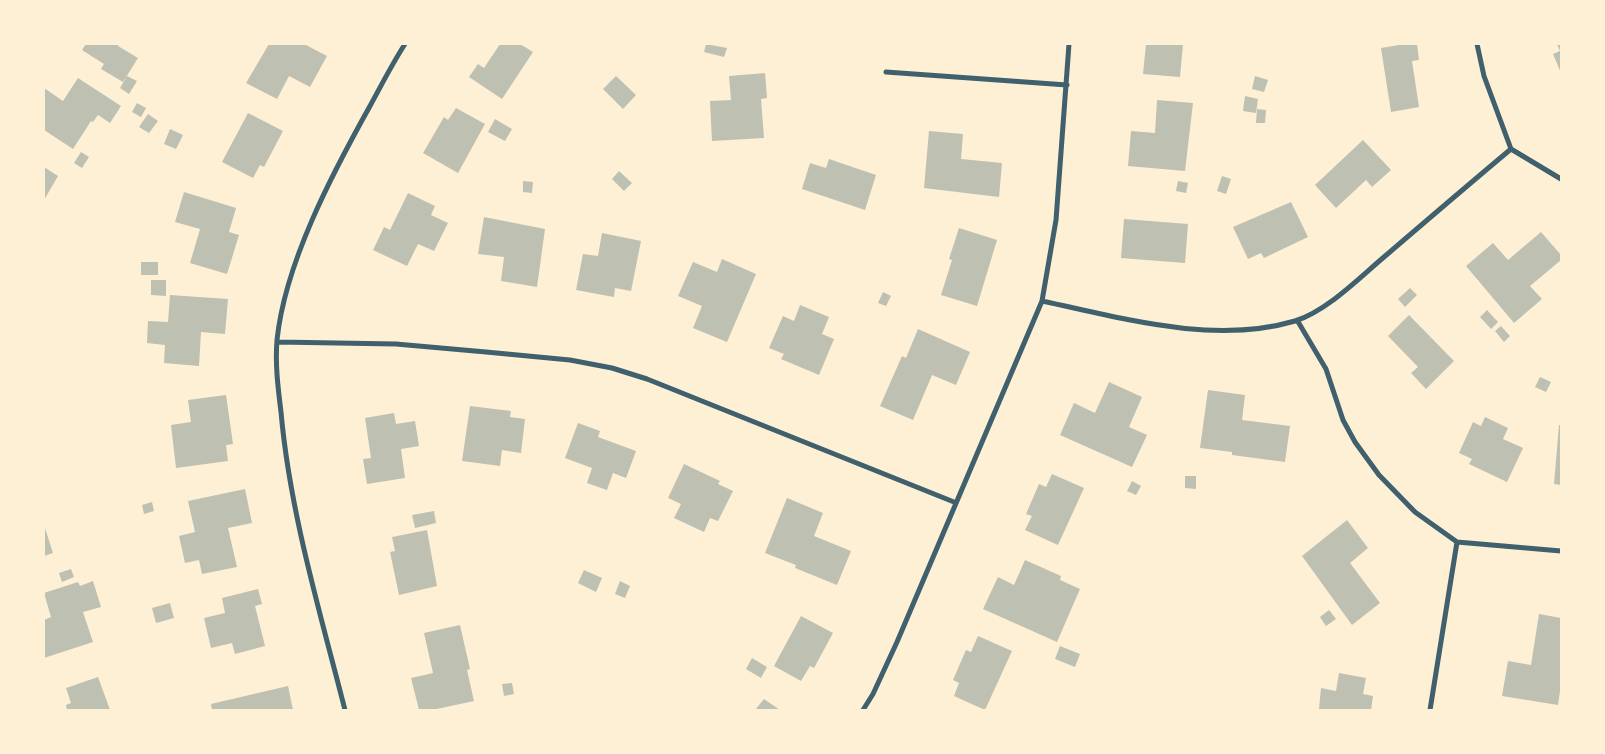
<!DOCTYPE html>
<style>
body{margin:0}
#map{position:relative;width:1605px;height:754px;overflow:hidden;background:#fdf0d5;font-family:"Alegreya Sans",sans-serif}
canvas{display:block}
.frame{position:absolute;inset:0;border:45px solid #fdf0d5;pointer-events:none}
</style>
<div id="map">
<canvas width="1605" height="754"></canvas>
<div class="frame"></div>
</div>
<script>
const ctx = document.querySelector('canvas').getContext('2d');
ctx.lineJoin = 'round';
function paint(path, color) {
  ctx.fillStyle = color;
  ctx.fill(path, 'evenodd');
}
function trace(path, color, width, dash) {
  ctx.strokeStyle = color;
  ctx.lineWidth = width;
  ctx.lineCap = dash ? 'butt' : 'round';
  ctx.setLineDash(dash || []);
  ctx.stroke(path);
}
paint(new Path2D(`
 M86 44H119L118 46 138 58 123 82 101 69 104 64 82 50Z
 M269 44H304L327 56 310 87 289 76 277 99 246 83Z
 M500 44H520L533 52 502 99 469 77 478 64 484 68Z
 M706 44 727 48 724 57 704 52Z
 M1146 44H1183L1180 77 1143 74Z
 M1405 44H1417L1419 60 1412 61 1419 107 1391 112 1381 48Z
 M1557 44H1561V73L1553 54 1560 51Z
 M765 73 767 98 761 99 764 138 712 141 710 101 731 100 729 76Z
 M127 76 137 81 129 94 120 88Z
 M616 76 636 95 623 109 603 89Z
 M1255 76 1268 80 1264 92 1252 89Z
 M78 78 121 106 110 123 98 115 93 122 91 121 73 149 44 130V88L63 101Z
 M1245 96 1258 99 1256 113 1243 111Z
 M1157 100 1193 103 1185 171 1128 166 1131 131 1155 133Z
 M137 103 146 108 141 117 132 112Z
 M456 108 485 124 458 173 423 153 444 117 448 120Z
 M1257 109 1266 110 1265 123H1256Z
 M248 113 283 131 264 167 260 165 253 178 222 162Z
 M148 114 158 121 149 133 139 127Z
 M495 119 512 129 505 141 488 132Z
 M170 129 183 135 176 149 164 144Z
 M929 131 963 134 961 159 1002 163 999 197 924 188Z
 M1363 140 1391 170 1372 187 1366 180 1336 208 1315 185Z
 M81 152 89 157 82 168 74 163Z
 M829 159 876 175 865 210 802 189 810 163 826 168Z
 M44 167 58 176 44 200Z
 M619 171 632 183 624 191 612 179Z
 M1222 176 1231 179 1226 194 1217 191Z
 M523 181 533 182 532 193 523 192Z
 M1178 181 1188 183 1186 193 1176 191Z
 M184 192 236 208 229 232 239 235 227 274 190 263 200 229 175 222Z
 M408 193 435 206 431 215 448 223 434 251 418 244 407 266 373 250 384 227 390 230Z
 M1291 202 1308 237 1264 258 1261 253 1248 259 1233 227Z
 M484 217 545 229 537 287 501 281 504 257 478 254Z
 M1124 219 1188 224 1185 263 1121 258Z
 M959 228 997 240 977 306 941 295 952 260 949 259Z
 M1541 232 1561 255V260L1530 286 1542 299 1514 323 1466 266 1493 243 1508 260Z
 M602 233 641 241 631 291 615 288 614 297 576 290 583 254 598 256Z
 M722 259 756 274 727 342 693 328 702 306 678 296 693 262 717 272Z
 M141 262H158V275H141Z
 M151 280H166V296L151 295Z
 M1410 288 1417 295 1405 307 1398 299Z
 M883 292 891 296 886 306 878 303Z
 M170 295 228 299 225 334 201 332 199 366 164 363 165 345 147 343 148 321 168 322Z
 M800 305 829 317 822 334 834 339 819 375 781 359 784 354 769 348 783 316 794 321Z
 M1487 310 1498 322 1491 329 1480 317Z
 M1409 315 1454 361 1426 389 1411 373 1418 367 1388 336Z
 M1501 326 1510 336 1504 342 1495 331Z
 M918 329 970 352 956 385 932 375 913 420 880 406 902 356 906 358Z
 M1540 377 1551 382 1546 392 1535 387Z
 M1109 382 1142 397 1129 427 1147 435 1132 467 1060 435 1074 403 1095 413Z
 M1208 390 1245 395 1242 420 1290 426 1285 462 1232 455V452L1200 448Z
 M226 395 233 444 226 445 228 461 176 468 171 425 191 422 188 400Z
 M470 406 511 411 510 417 525 419 521 453 502 450 500 466 462 461Z
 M394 413 396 424 415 421 419 446 401 449 405 478 367 484 363 459 371 458 365 418Z
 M1485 417 1508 428 1503 439 1523 448 1507 482 1469 464 1472 459 1459 453 1473 422 1481 426Z
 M578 423 600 431 598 437 636 451 626 478 613 473 607 490 587 483 592 468 565 458Z
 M1559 425H1561V485L1554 484Z
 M684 464 720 481 718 484 733 491 718 521 710 518 704 532 674 518 681 504 668 498Z
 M1052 474 1084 488 1058 545 1025 530 1032 516 1026 514 1039 484 1046 487Z
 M1185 476H1196V489L1185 488Z
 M1132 481 1141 486 1136 495 1127 491Z
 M245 489 252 523 228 528 237 567 202 574 199 560 185 563 179 536 195 532 188 501Z
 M787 498 823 513 814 536 851 551 837 585 795 568 796 565 765 553Z
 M152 502 154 511 144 514 142 505Z
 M434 511 436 523 415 528 412 515Z
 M1347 520 1368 548 1350 563 1380 603 1352 625 1302 556Z
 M44 525 53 553 44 556Z
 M427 530 437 586 399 595 390 552 395 551 392 537Z
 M1025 560 1061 576 1060 580 1080 589 1057 642 983 609 998 577 1014 585Z
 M71 569 74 577 62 582 59 573Z
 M584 570 602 578 596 592 578 583Z
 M93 581 101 607 83 612 93 642 44 658V620L51 617 44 593 78 582 80 586Z
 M620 581 630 586 625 598 615 594Z
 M258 589 262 604 255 606 265 646 235 654 232 643 211 648 204 618 225 613 222 598Z
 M170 603 174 618 156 623 152 608Z
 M1329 610 1336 619 1326 626 1320 617Z
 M1539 614 1561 618V684L1558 705 1502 696 1508 661 1531 665Z
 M801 616 833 633 814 668 810 666 801 681 774 666Z
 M460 625 470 669 467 670 474 701 432 710H419L411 678 433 673 424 633Z
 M978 636 1012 651 985 710 954 696 959 683 953 680 966 650 971 652Z
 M1060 646 1080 654 1075 667 1055 659Z
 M752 658 767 667 761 678 746 669Z
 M1339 673 1366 678 1363 694 1373 696 1371 710 1319 709 1321 688 1336 691Z
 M98 677 110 710H67L66 705 71 703 66 688Z
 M512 683 514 694 504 696 502 684Z
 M288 686 293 710H212L211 704Z
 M764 699 780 710H755Z`), '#bec0b2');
trace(new Path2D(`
 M1477 44 1484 76 1511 149 1561 179
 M886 72 1067 85
 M1042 301C1122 318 1214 345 1295 321 1327 311 1359 278 1384 257 1426 221 1468 185 1511 149
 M1297 320 1326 369 1343 420 1355 442 1379 475 1415 512 1457 542 1561 551
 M277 342 396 344 486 352 570 360 612 368 647 379 954 502
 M345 710C320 612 290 513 281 412 278 388 275 364 277 340 285 263 332 174 370 106 381 86 392 64 405 44
 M863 710 873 694 897 642 1042 301 1056 220 1069 44
 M1430 710 1457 542`), '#3f606c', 5);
</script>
